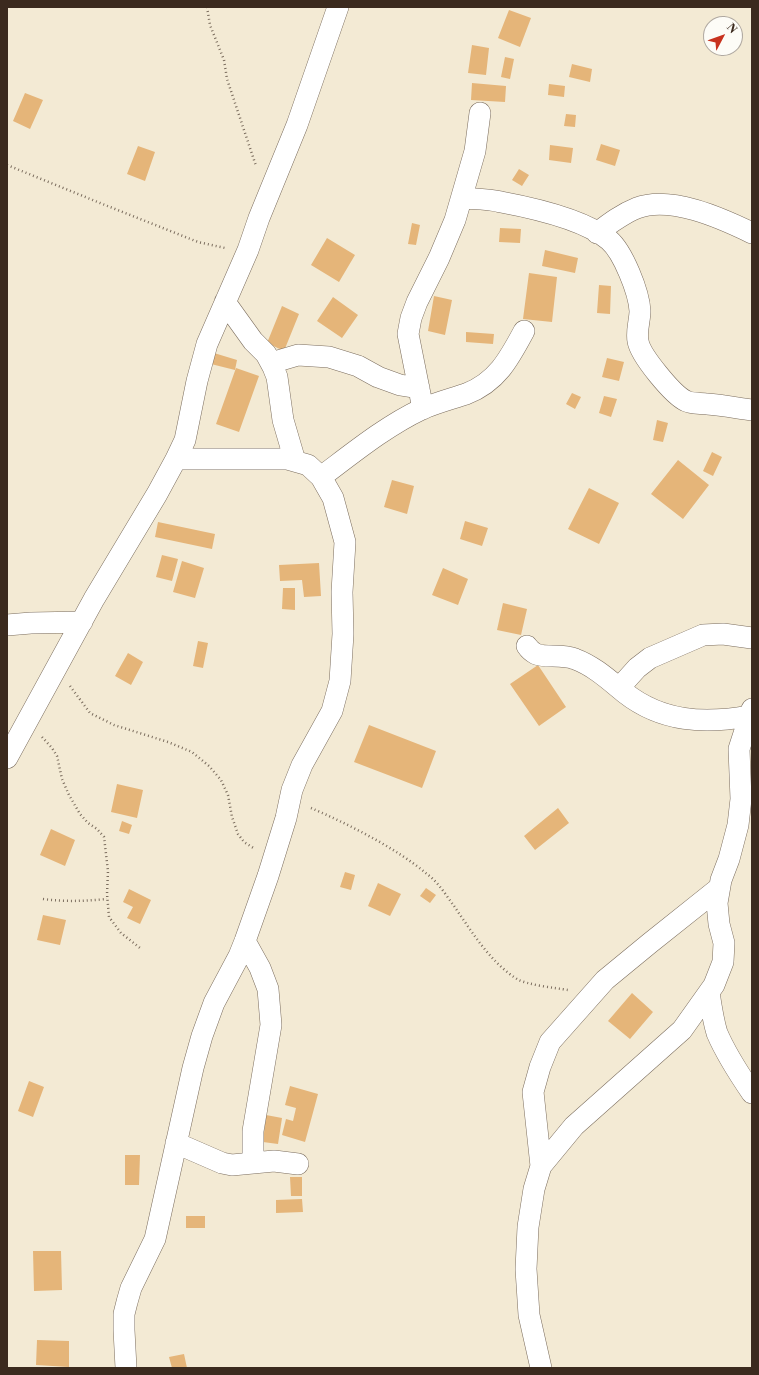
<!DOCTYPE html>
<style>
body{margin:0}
#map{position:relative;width:759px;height:1375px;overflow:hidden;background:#f3ead4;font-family:"Libre Bodoni",serif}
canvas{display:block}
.frame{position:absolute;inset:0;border:8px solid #3b2a1e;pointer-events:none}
.north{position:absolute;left:703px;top:16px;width:40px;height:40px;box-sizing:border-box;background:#fdfcf7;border:1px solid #afa8a0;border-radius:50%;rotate:49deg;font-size:11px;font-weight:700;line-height:16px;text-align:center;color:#3b2a1e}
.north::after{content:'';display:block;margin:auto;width:14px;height:18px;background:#c8321e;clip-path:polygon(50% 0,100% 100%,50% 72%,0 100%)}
</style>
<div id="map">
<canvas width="759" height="1375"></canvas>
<div class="frame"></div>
<div class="north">N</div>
</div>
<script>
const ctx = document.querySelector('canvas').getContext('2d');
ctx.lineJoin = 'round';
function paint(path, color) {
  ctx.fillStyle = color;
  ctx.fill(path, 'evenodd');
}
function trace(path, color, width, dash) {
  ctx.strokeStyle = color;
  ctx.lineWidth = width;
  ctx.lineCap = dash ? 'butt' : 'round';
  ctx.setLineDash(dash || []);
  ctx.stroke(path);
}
paint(new Path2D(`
 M509 10 531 18 520 47 498 38Z
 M472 45 489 48 486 75 468 73Z
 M505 57 514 59 510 79 501 77Z
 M572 64 592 69 590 82 569 77Z
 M472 83 506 86 505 102 471 100Z
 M549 84 565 86 564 97 548 95Z
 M25 93 43 100 30 129 13 121Z
 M566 114 576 115 575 127 564 126Z
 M601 144 620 150 615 166 596 160Z
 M550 145 573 148 571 163 549 160Z
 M138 146 155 152 145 181 127 174Z
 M519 169 529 175 522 186 512 180Z
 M412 223 420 225 416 245 408 244Z
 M500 228 521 229 520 243 499 242Z
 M327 238 355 255 339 282 311 265Z
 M545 250 578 258 575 273 542 266Z
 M529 273 557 277 552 322 523 319Z
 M599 285 611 286 610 314 597 313Z
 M434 296 452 300 445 335 428 331Z
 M333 297 358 315 342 338 317 321Z
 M282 306 299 314 284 351 267 343Z
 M466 332 494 334 493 344 466 342Z
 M214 353 237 360 235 370 211 364Z
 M607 358 624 362 619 381 602 377Z
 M236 368 259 376 239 432 216 424Z
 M572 393 581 397 575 409 566 404Z
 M604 396 617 399 611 417 599 413Z
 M657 420 668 423 663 442 653 440Z
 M712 452 722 457 713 476 703 471Z
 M678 460 709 485 683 519 651 494Z
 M392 480 414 486 407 514 384 507Z
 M589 488 619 503 599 544 568 529Z
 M465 521 488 528 482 546 460 539Z
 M158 522 215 534 212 549 155 537Z
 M162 555 178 559 172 581 156 577Z
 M182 561 204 568 195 598 173 592Z
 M319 563 321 596 304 597 302 580 280 581 279 565Z
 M443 568 468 579 458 605 432 595Z
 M283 588H295V610L282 609Z
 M503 603 527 609 521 635 497 630Z
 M198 641 208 643 203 668 193 666Z
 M128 653 143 662 131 685 115 676Z
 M538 665 566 707 539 726 510 684Z
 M369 725 436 751 422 788 354 762Z
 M117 784 143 790 137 818 111 812Z
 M558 808 569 823 535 850 524 836Z
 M122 821 132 825 129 834 119 831Z
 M51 829 75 840 65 866 40 855Z
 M345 872 355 875 351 890 340 887Z
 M378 883 401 894 390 916 368 906Z
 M426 888 436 895 430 903 420 896Z
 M129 889 151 900 140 924 127 918 133 907 123 902Z
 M43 915 66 920 60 945 37 940Z
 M632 993 653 1012 630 1039 608 1021Z
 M29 1081 44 1087 33 1117 18 1111Z
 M290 1086 318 1094 305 1142 282 1135 286 1119 293 1121 296 1108 285 1105Z
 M266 1115 282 1118 278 1144 263 1142Z
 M125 1155H140L139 1185H125Z
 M290 1177H302V1196H291Z
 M302 1199 303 1212 276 1213V1200Z
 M186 1216H205V1228H186Z
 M33 1251H61L62 1290 34 1291Z
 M37 1340 69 1341V1367L36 1365Z
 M184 1354 187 1368H172L169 1357Z`), '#e5b579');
const minor = new Path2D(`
 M462 198C475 199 489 199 501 202 533 208 584 219 609 240 623 252 639 292 640 311 640 320 636 331 638 341 640 355 673 395 686 401 692 404 701 403 707 404 722 405 737 408 752 410
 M597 233C610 223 622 214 637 208 670 195 721 218 752 233
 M225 302 253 341 266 354 273 367 277 377 283 420 295 461
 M271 363 298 355 329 357 358 366 378 377 400 385 419 388
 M423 409 408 334 411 318 417 302 439 258 455 220 475 151 480 113
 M321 477C353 453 386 426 422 409 436 403 451 399 466 394 497 382 509 359 524 331
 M7 625 31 623 82 622
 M527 646C529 649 532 652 536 654 544 658 563 654 575 659 594 666 609 680 625 693 662 722 704 724 749 716
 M619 688 637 668 650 658 703 635 723 634 752 638
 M7 758 94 599 157 494 176 459 185 440 197 381 207 344 248 250 259 218 297 125 338 7
 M245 941 260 968 268 989 271 1025 253 1131V1163
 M709 992C711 1006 713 1020 717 1033 726 1054 739 1074 752 1093
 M176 1143 222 1163 232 1165 274 1161 298 1164
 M541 1166 533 1092 540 1067 550 1042 605 980 650 943 719 888
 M126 1368 124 1330V1314L127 1302 131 1288 155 1239 193 1068 202 1036 214 1003 239 956 245 941 268 876 286 818 292 790 302 765 332 711 340 681 343 634 342 592 345 542 333 498 321 477 308 465 287 459H176
 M541 1368 529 1315 526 1269 528 1227 534 1189 541 1166 574 1126 682 1030 714 985 723 962 724 943 719 924 717 903 721 880 729 859 738 825 741 799 739 749 752 709`);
trace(minor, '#7b6d5e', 22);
trace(new Path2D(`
 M207 7 210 25 224 60 227 79 256 166
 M7 165 100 203 198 242 225 248
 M70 686 90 713 114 725 168 742 192 752 209 766 221 780 228 795 232 817 238 834 244 842 255 849
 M42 737 52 748 57 756 62 779 69 795 80 814 88 823 97 829 104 837 108 871 107 894 109 917 121 933 140 948
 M311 808C348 824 396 848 427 874 438 882 446 895 454 906 472 932 490 962 517 979 527 985 556 988 568 990
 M43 899C65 902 85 901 107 899`), '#7b6d5e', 2.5, [1, 3]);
trace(minor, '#fff', 21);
</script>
